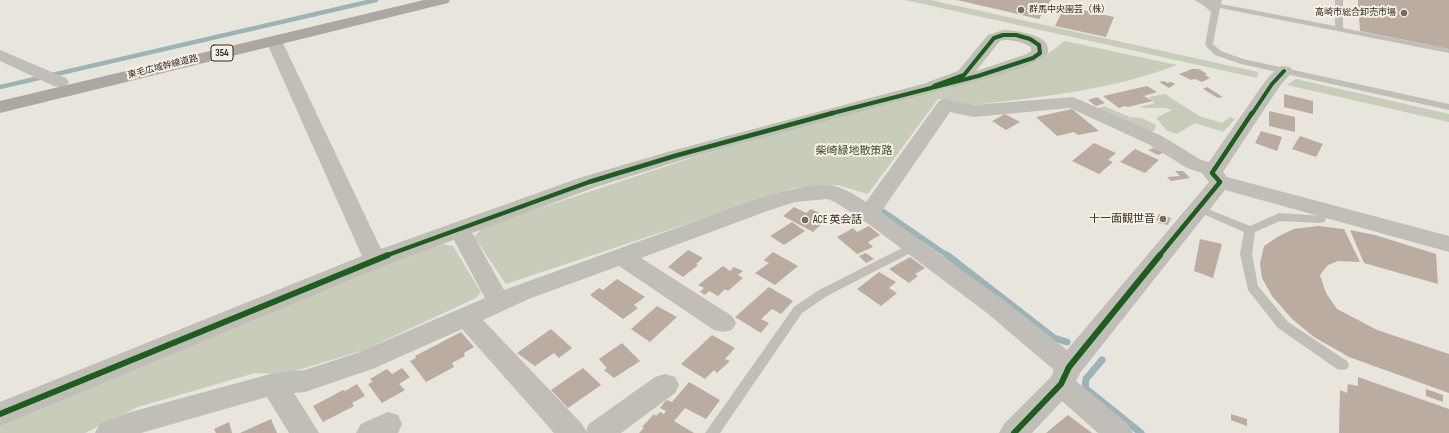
<!DOCTYPE html>
<meta charset="utf-8">
<style>
body{margin:0}
canvas{display:block;background:#e8e5dd}
</style>
<canvas width="1449" height="433"></canvas>
<script>
const ctx = document.querySelector('canvas').getContext('2d');
ctx.lineJoin = 'round';
function paint(path, color) {
  ctx.fillStyle = color;
  ctx.fill(path, 'evenodd');
}
function trace(path, color, width, dash) {
  ctx.strokeStyle = color;
  ctx.lineWidth = width;
  ctx.lineCap = dash ? 'butt' : 'round';
  ctx.setLineDash(dash || []);
  ctx.stroke(path);
}
function drawText(font, color, halo, rows, align = 'center') {
  ctx.font = font + ' "Sofia Sans Condensed","Noto Sans JP",sans-serif';
  ctx.lineWidth = 4;
  ctx.setLineDash([]);
  ctx.textBaseline = 'middle';
  ctx.strokeStyle = halo;
  ctx.fillStyle = color;
  for (const [text, x, y, turn = 0] of rows) {
    ctx.save();
    ctx.translate(x, y);
    ctx.rotate((+turn || 0) * Math.PI / 180);
    ctx.textAlign = isNaN(turn) ? turn : align;
    if (halo) ctx.strokeText(text, 0, 0);
    ctx.fillText(text, 0, 0);
    ctx.restore();
  }
}
paint(new Path2D(`
 M905 0H931L1258 72 1257 78Z
 M1065 41 1177 65C1112 90 1041 97 972 105L960 104 938 99 868 194 837 185 794 188 506 284 474 237 483 227 694 157 1039 60Z
 M1296 79 1449 114V122L1287 85Z
 M1165 94 1199 116 1222 123 1230 117 1235 119 1223 132 1195 123 1177 134 1167 131 1156 118 1172 110C1162 106 1151 110 1139 107L1155 103 1149 97Z
 M1104 106 1130 117 1142 118 1156 125 1155 130 1148 134 1096 109Z
 M442 244 453 246 481 292 476 298 364 350 285 374 255 373 138 407 85 433H0V424L366 270Z`), '#c7cdb8');
trace(new Path2D(`
 M0 87 376 0`), '#9cb4b7', 4.5);
trace(new Path2D(`
 M884 212 948 256`), '#9cb4b7', 5.5);
trace(new Path2D(`
 M947 255 1054 338 1067 342
 M1102 360 1086 379 1085 388 1141 433`), '#9cb4b7', 7);
paint(new Path2D(`
 M957 0H1051L1039 19Z
 M1358 0H1449V49L1360 31Z
 M1065 6 1114 17 1106 37 1055 26Z
 M1051 7 1060 9 1057 14 1048 12Z
 M1192 69H1199L1207 74 1205 75 1210 78 1202 82 1195 79 1191 80 1179 74Z
 M1164 81 1167 83 1171 82 1175 84 1169 88 1159 82Z
 M1147 86 1157 92 1144 96 1153 101 1128 107 1125 106 1119 108 1103 96Z
 M1207 87 1223 97 1218 98 1203 89Z
 M1284 94 1313 101V114L1284 107Z
 M1097 97 1105 103 1096 106 1088 100Z
 M1072 109 1099 131 1078 135 1074 132 1057 136 1036 117Z
 M1269 111 1295 117V132L1269 126Z
 M1005 114 1020 122 1006 130 992 121Z
 M1261 131 1282 137 1277 151 1255 143Z
 M1300 136 1323 144 1316 157 1292 149Z
 M1094 143 1116 153 1108 160 1113 162 1099 174 1072 161Z
 M1154 148 1163 153 1158 155 1148 150Z
 M1135 149 1159 160 1145 173 1120 162Z
 M1175 171H1183L1190 178 1171 181 1167 177 1180 176Z
 M794 207 806 213 811 209 819 213 814 217 824 222 813 232 783 216Z
 M1159 214 1171 218 1168 225 1158 223 1160 221 1156 220Z
 M792 222 805 231 784 245 770 236Z
 M869 226 880 235 868 242 873 247 857 254 837 237 853 228 857 232Z
 M1318 226 1344 229 1360 262 1338 261 1328 265 1320 275 1326 293 1337 309 1377 330 1449 354V393L1349 357 1314 337 1292 319 1272 296 1262 278 1260 264 1264 246 1279 236 1294 229Z
 M1350 230 1375 235 1436 254 1438 284 1364 263Z
 M1200 239 1222 244 1213 278 1194 271Z
 M688 250 703 258 696 264 698 265 683 277 668 267Z
 M773 252 798 266 775 285 755 273 769 263 764 260Z
 M866 253 874 259 866 263 859 256Z
 M910 257 925 268 915 274 918 276 909 283 889 269Z
 M723 266 730 271 734 267 743 271 738 275 743 278 728 291 725 289 718 296 709 291 705 295 700 292 704 288 698 285Z
 M879 272 896 282 889 288 897 293 881 306 857 289Z
 M617 279 645 297 634 305 638 308 623 319 590 295 599 288 603 290Z
 M769 287 793 301 781 314 772 309 761 319 769 323 761 333 735 317Z
 M657 306 677 317 650 342 631 329Z
 M551 329 572 348 559 358 554 353 535 366 517 353Z
 M461 332 474 347 464 353 465 356 452 363 454 367 426 382 410 361 416 358 415 356Z
 M712 335 735 348 725 359 730 361 717 373 714 370 705 379 681 364Z
 M622 343 640 361 614 378 604 370 607 368 599 359Z
 M402 368 410 377 399 384 405 390 382 403 368 384 373 382 370 379 387 369 392 374Z
 M583 368 601 385 568 408 551 390Z
 M1358 377 1449 409V433H1339L1340 390 1347 393 1348 384 1358 386Z
 M689 382 720 400 706 419 685 408 674 421 694 433H639L644 428 642 427 654 414 656 416 660 412 664 414 666 411 660 408 666 400 672 402Z
 M357 384 365 396 352 403 354 406 323 422 313 406 343 390 345 391Z
 M1426 389 1443 395V402L1426 396Z
 M1231 414 1247 419V426L1231 420Z
 M1068 415 1092 433H1046Z
 M271 419 277 433H240Z
 M229 422 232 433H216L214 429Z`), '#baaca0');
paint(new Path2D(`
 M1194 0H1222L1221 4 1335 26V0H1343V28L1449 49V53L1220 8 1213 44 1221 51 1243 59 1449 104V110L1241 64 1215 55 1205 45 1211 12 1203 5Z
 M1198 205 1250 226 1279 213 1324 216 1326 219 1324 222 1320 223 1280 221 1255 232 1252 254 1258 286 1288 322 1347 361 1349 365 1347 369 1342 370 1337 369 1278 328 1248 290 1240 254 1244 232 1194 210 1193 208 1194 206Z
 M914 242 918 243 920 246 918 249 827 296 802 313 720 433H705L794 307 819 290Z`), '#c1bdb7');
paint(new Path2D(`
 M1003 30C1014 30 1040 34 1046 43 1048 46 1048 50 1048 53 1037 69 956 86 934 91L928 90 925 86 928 82 958 71 988 35ZM1004 40C1014 40 1022 42 1031 47V51L1027 54 976 71 1000 41Z
 M0 50 66 78 69 82 66 86 60 87 54 86 0 61Z
 M1284 66 1290 67 1293 71 1279 87 1223 172 1227 177 1449 236V252L1225 190 1080 373 1076 381 1128 424 1133 433H1098L1062 401 1032 433H999L1004 424 1051 377 1054 370 987 313 870 225 835 202 827 199 795 202 770 210 641 258 732 316 736 323 732 330 723 332 714 330 619 266 531 298 483 320 582 424 586 431 589 424 655 377 665 374 675 377 679 385 675 393 621 433H554L462 329 375 368 305 392 294 393 319 433H289L267 397 141 433H95L100 424 127 413 274 373 305 370 357 353 485 298 448 229 451 224 459 222 467 224 504 290 754 200C778 193 804 184 828 185 842 186 855 195 866 202L939 101 945 99 973 105 1073 97 1162 136 1201 160 1209 162 1266 80 1278 67ZM1070 108 1148 144 1187 168 1202 173 1209 182 1067 350 1005 301 881 212 950 112 973 117Z
 M388 412 398 415 402 424 398 433H356L361 424Z`), '#c1bdb7');
paint(new Path2D(`
 M274 36 280 38 282 41 381 249 582 177 671 151 934 81 940 82 943 86 940 90 685 159 596 187 383 266 0 426V402L362 256 266 41 268 38Z`), '#c1bdb7');
paint(new Path2D(`
 M424 0H450L448 3 0 113V101Z`), '#aca7a1');
trace(new Path2D(`
 M829 114 978 76 1033 58 1040 53 1039 45 1030 39 1016 35H1003L994 38 964 75 934 86
 M1252 114 1272 84 1284 71`), '#1b5e20', 4);
trace(new Path2D(`
 M385 256 589 182 678 155 833 113
 M1159 256 1220 182 1212 173 1252 113`), '#1b5e20', 4.5);
trace(new Path2D(`
 M0 414 388 255
 M1014 433 1061 384 1069 367 1160 255`), '#1b5e20', 6);
for (const [x, y, r, color] of [
 [1021,10,4,"#716c66"],
 [1404,13,4,"#716c66"],
 [1163,219,4,"#716c66"],
 [805,220,4,"#716c66"]
]) {
  const dot = new Path2D();
  dot.arc(x, y, r, 0, 2 * Math.PI);
  ctx.fillStyle = color;
  ctx.fill(dot);
  trace(dot, '#f6f0e4', 1.5);
}
drawText('9px', '#312b26', '#f6f0e4', [
 ["群馬中央園芸（株）",1029,10],
 ["高崎市総合卸売市場",1396,13,"right"]
], 'left');
drawText('9px', '#312b26', '#f6f0e4', [
 ["東毛広域幹線道路",163,67,-14]
]);
for (const [x, y, w] of [
 [222,53,22]
]) {
  const box = new Path2D();
  box.roundRect(x - w / 2, y - 8, w, 16, 3);
  ctx.fillStyle = '#f6f0e4';
  ctx.fill(box);
  trace(box, '#312b26', 1);
}
drawText('bold 10px', '#312b26', null, [
 ["354",222,53]
]);
drawText('11px', '#3d4c2d', '#f6f0e4', [
 ["柴崎緑地散策路",854,151]
]);
drawText('11px', '#312b26', '#f6f0e4', [
 ["十一面観世音",1155,219],
 ["ACE 英会話",813,220,"left"]
], 'right');
</script>
